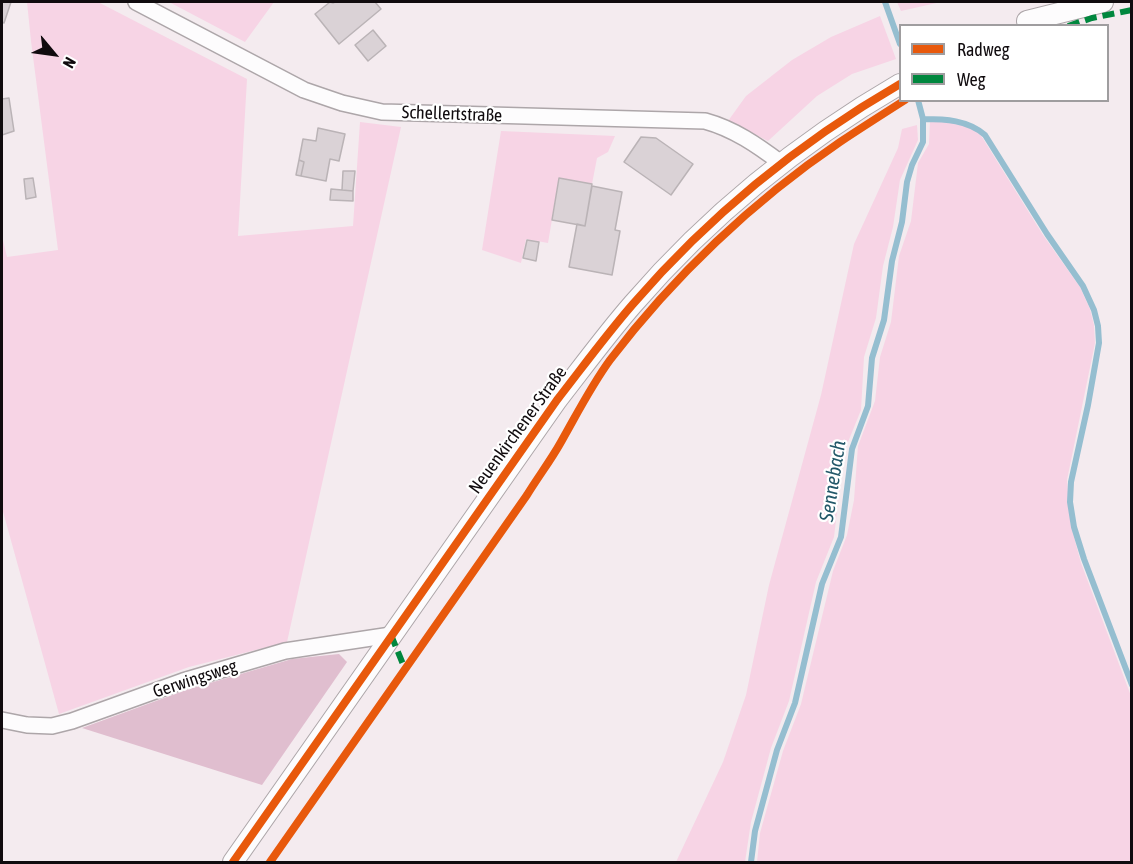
<!DOCTYPE html>
<meta charset="utf-8">
<style>
body{margin:0}
#map{position:relative;width:1133px;height:864px;overflow:hidden;background:#f4ebef;font-family:"Asap Condensed",sans-serif}
canvas{display:block}
.frame{position:absolute;inset:0;border:3px solid #100b0e;pointer-events:none}
.legend{position:absolute;left:899px;top:24px;width:210px;height:78px;box-sizing:border-box;background:#fff;border:2px solid #9f9d9f;margin:0;padding:8px 10px;list-style:none;font-size:18px;color:#100b0e}
.legend li{display:flex;align-items:center;gap:12px;height:30px}
.legend b{width:30px;border:2px solid #9f9d9f}
.north{position:absolute;left:24px;top:24px;width:60px;height:60px;-webkit-text-stroke:4px #fff;paint-order:stroke;rotate:119deg;font-size:16px;font-weight:700;line-height:24px;text-align:center;color:#100b0e}
.north::after{content:'';display:block;margin:auto;width:21px;height:27px;background:#100b0e;clip-path:polygon(50% 0,100% 100%,50% 72%,0 100%)}
</style>
<div id="map">
<canvas width="1133" height="864"></canvas>
<div class="frame"></div>
<ul class="legend">
<li><b style="height:8px;background:#e8590c"></b>Radweg</li>
<li><b style="height:8px;background:#00873e"></b>Weg</li>
</ul>
<div class="north">N</div>
</div>
<script>
const ctx = document.querySelector('canvas').getContext('2d');
ctx.lineJoin = 'round';
function paint(path, color) {
  ctx.fillStyle = color;
  ctx.fill(path, 'evenodd');
}
function trace(path, color, width, dash) {
  ctx.strokeStyle = color;
  ctx.lineWidth = width;
  ctx.lineCap = dash ? 'butt' : 'round';
  ctx.setLineDash(dash || []);
  ctx.stroke(path);
}
function drawText(font, color, halo, rows, align = 'center') {
  ctx.font = font + ' "Asap Condensed",sans-serif';
  ctx.lineWidth = 4.5;
  ctx.setLineDash([]);
  ctx.textBaseline = 'middle';
  ctx.strokeStyle = halo;
  ctx.fillStyle = color;
  for (const [text, x, y, turn = 0] of rows) {
    ctx.save();
    ctx.translate(x, y);
    ctx.rotate((+turn || 0) * Math.PI / 180);
    ctx.textAlign = isNaN(turn) ? turn : align;
    if (halo) ctx.strokeText(text, 0, 0);
    ctx.fillText(text, 0, 0);
    ctx.restore();
  }
}
paint(new Path2D(`
 M27 2H98L247 79 238 236 353 226 360 122 401 127 287 642 189 667 59 714 2 508V236L7 257 58 250 31 41Z
 M169 2H274L245 42Z
 M897 2H941L901 11Z
 M880 16 896 59 852 74 817 96 768 141 728 121 746 96 792 60 831 37Z
 M936 119 971 125 982 137 1043 235 1080 287 1090 309 1094 325 1095 343 1067 480 1071 526 1081 563 1131 696V862H757L760 833 783 751 801 704 833 571 847 535 854 500 858 446 875 401 880 357 891 322 899 256 911 221 918 163 929 144 930 121Z
 M917 125 918 140 900 180 893 227 883 266 876 318 864 357 861 410 844 452 834 537 816 582 789 701 771 748 751 822 745 862H676L723 762 746 695 769 585 821 395 854 244 898 148 902 129Z
 M501 131 615 136 608 152 597 158 592 184 559 178 548 243 526 239 521 263 482 250Z`), '#f7d4e5');
paint(new Path2D(`
 M339 654 347 662 262 785 82 728 186 690 292 659Z`), '#e0becf');
trace(new Path2D(`
 M885 2 900 44
 M923 119C945 119 968 120 985 135L1047 234 1083 286 1094 310 1098 326 1099 343 1088 405 1071 482 1070 502 1074 527 1084 559 1132 685
 M751 862 755 831 777 750 795 703 822 584 841 537 852 449 868 406 872 358 884 320 892 261 902 222 907 182 912 165 923 142V119L918 100`), '#95bed0', 6);
const building = new Path2D(`
 M2 2H11L4 23 2 22Z
 M330 2 333 3 335 2H375L381 9 339 44 315 14Z
 M373 30 386 46 368 61 355 45Z
 M9 98 14 131 2 135V99Z
 M318 128 345 134 339 161 330 159 326 181 301 176 304 162 299 160 303 139 316 141Z
 M641 137 656 138 693 164 671 195 624 162Z
 M299 160 304 162 301 176 296 175Z
 M343 171H355L353 191 342 190Z
 M33 178 36 197 26 199 24 179Z
 M559 178 592 184 585 226 552 220Z
 M592 186 622 192 615 230 620 231 612 275 569 267 577 224 585 226Z
 M331 189 353 191V201L330 200Z
 M527 240 539 242 536 261 523 258Z`);
paint(building, '#dad2d6');
trace(building, '#bab3b6', 1.5);
const minor = new Path2D(`
 M136 2 304 90 342 103 382 112 705 121C734 129 757 145 781 163
 M2 720 27 725 52 726 72 721 183 681 285 651 391 635`);
const tertiary = new Path2D(`
 M1027 21 1103 2
 M233 862 557 400C582 368 606 335 633 304 709 216 800 142 900 84`);
trace(minor, '#ada6a9', 18);
trace(tertiary, '#ada6a9', 22);
trace(minor, '#fdfcfd', 15);
trace(tertiary, '#fdfcfd', 20);
trace(new Path2D(`
 M1068 26 1092 18 1132 10
 M391 635 405 669`), '#00873e', 6, [12, 6]);
trace(new Path2D(`
 M233 862 557 400C582 368 606 335 633 304 709 216 800 142 900 84
 M270 862 527 495C538 477 551 460 561 442 577 414 591 386 610 360 673 277 753 201 840 142 861 128 883 114 905 100`), '#e8590c', 8);
drawText('18px', '#100b0e', '#fff', [
 ["Schellertstraße",452,114,2],
 ["Neuenkirchener Straße",518,430,-54],
 ["Gerwingsweg",195,679,-18]
]);
drawText('italic 20px', '#235869', '#fff', [
 ["Sennebach",833,481,-81]
]);
</script>
